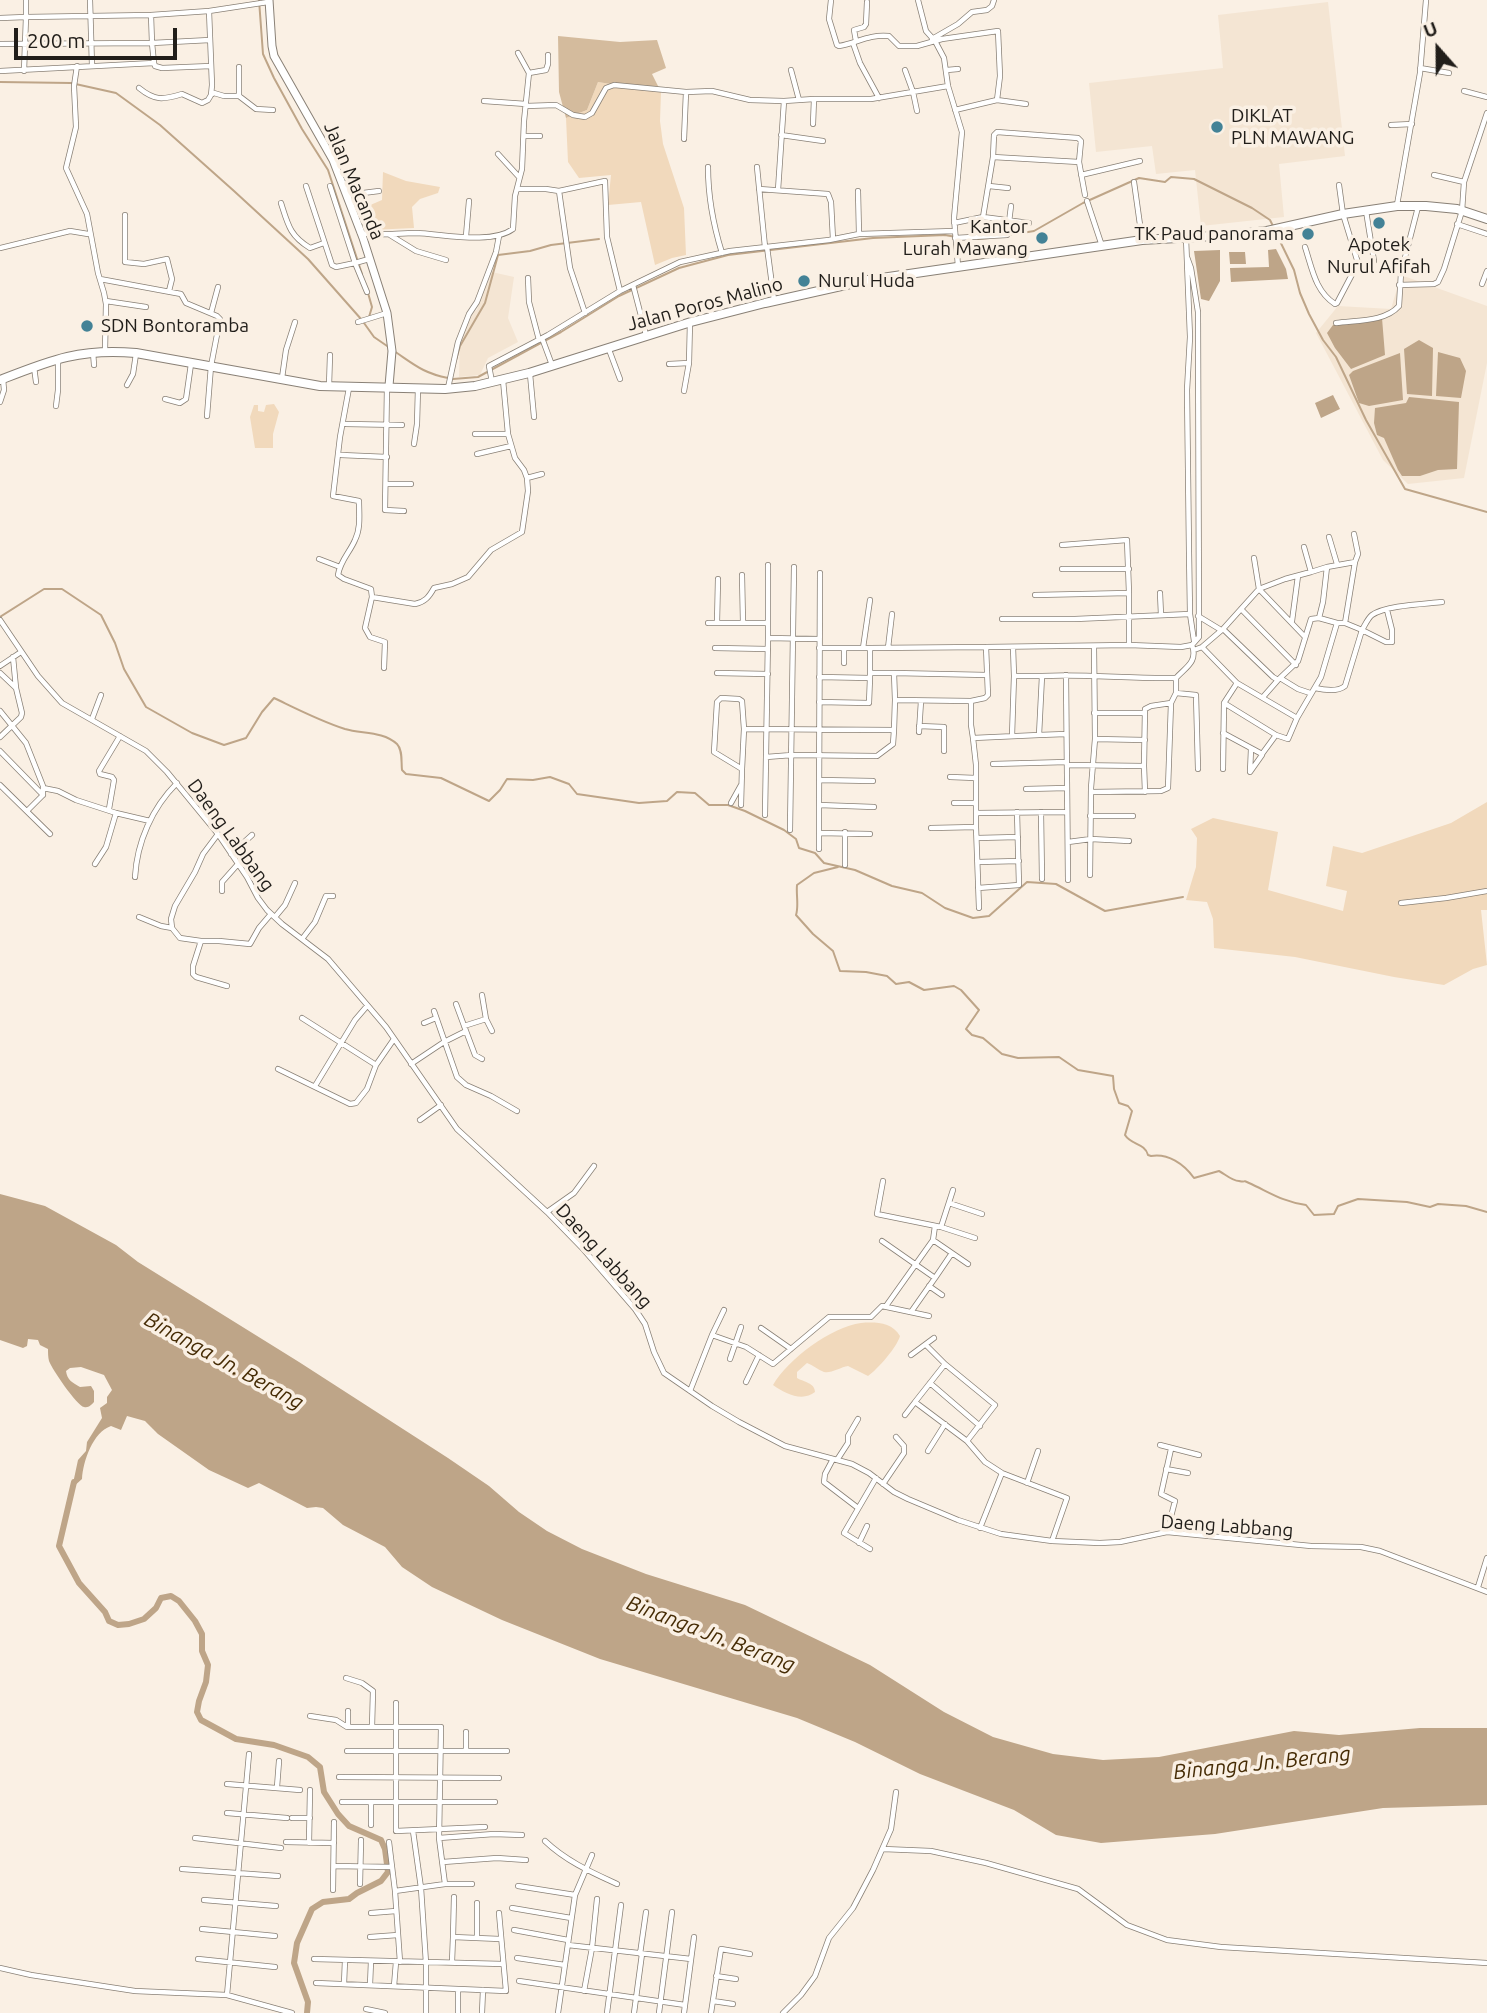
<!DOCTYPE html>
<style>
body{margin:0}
#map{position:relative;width:1487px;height:2013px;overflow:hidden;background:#faf0e4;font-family:Ubuntu,sans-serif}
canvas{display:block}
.north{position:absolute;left:1403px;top:14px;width:70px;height:70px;-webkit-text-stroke:5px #faf0e4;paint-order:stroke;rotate:339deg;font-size:19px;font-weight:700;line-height:28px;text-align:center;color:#211e1a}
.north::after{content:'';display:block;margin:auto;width:24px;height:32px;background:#211e1a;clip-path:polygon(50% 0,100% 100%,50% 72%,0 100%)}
.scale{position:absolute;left:14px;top:28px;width:163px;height:32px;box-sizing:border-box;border:4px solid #211e1a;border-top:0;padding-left:9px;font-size:21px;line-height:24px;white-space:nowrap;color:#211e1a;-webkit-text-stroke:5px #faf0e4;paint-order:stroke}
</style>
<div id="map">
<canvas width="1487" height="2013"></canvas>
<div class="north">U</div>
<div class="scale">200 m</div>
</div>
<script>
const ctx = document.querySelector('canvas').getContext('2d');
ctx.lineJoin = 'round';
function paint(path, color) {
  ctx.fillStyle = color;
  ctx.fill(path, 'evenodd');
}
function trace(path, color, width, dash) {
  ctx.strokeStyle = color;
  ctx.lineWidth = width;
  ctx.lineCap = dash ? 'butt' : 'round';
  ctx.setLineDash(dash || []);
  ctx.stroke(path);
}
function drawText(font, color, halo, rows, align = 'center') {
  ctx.font = font + ' Ubuntu,sans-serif';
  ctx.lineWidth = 7;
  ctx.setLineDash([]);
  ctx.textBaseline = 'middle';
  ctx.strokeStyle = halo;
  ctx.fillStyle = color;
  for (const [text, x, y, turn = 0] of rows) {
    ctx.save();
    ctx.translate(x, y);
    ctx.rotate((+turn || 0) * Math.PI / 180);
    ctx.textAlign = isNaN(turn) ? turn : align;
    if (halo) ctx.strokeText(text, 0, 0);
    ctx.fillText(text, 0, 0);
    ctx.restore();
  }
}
paint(new Path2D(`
 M1328 2 1345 156 1279 164 1284 217 1201 226 1195 170 1156 174 1152 146 1096 152 1089 83 1223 68 1218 15Z
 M487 271 514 277 508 318 518 342 488 358 480 375 459 377 460 339 471 312 477 310Z
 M1401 275 1487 306V363L1464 478 1408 484 1383 460 1316 333 1338 306 1391 309Z`), '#f4e5d3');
paint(new Path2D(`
 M598 82 661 92 660 121 663 144 684 208 686 255 672 258 655 265 641 202 608 205 611 175 579 178 568 162 566 118 587 110Z
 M383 172 406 181 440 187 438 193 420 199 412 207 414 228 371 230 362 225 368 206 382 200Z
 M274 404 279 412 273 434V448H255L250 417 254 405H258V411L264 412 266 405Z
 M1487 802V910H1481L1487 965 1473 969 1444 985 1394 977 1295 957 1214 948 1213 919 1207 902 1186 900 1196 867 1197 838 1191 829 1213 818 1278 832 1268 890 1343 911 1347 891 1326 886 1333 846 1362 853 1451 823Z
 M861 1323C875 1322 892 1322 900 1336 897 1347 878 1369 868 1376L848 1366C841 1367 830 1374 824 1372 818 1370 813 1365 807 1363L797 1372V1378C804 1382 815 1383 815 1392 803 1402 785 1394 773 1385 788 1359 831 1327 861 1323Z`), '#f1d9bc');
paint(new Path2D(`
 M558 36 620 42 657 40 666 68 652 74 661 92 598 82 587 110 566 118 559 92Z`), '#d4bb9d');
paint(new Path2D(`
 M1276 249 1286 269 1288 279 1231 282 1230 268 1269 267 1268 250Z
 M1220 250V281L1209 301 1201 299 1194 251Z
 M1229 252H1245L1246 264H1230Z
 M1382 318 1385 355 1351 369 1335 348 1327 333 1333 325Z
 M1419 340 1433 348 1432 396 1407 394 1404 349Z
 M1438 352 1460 358 1466 371 1461 398 1436 396Z
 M1400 353 1403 400 1369 406 1359 403 1349 375 1353 371Z
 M1333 395 1340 409 1321 418 1315 403Z
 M1409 397 1459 402 1457 469 1438 470 1420 476H1402L1398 470 1384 438 1377 435 1374 423 1375 408 1406 403Z
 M0 1194 45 1206 116 1245 138 1262 299 1362 448 1458 489 1486 519 1512 547 1531 582 1549 646 1574 745 1605 870 1665 944 1712 993 1737 1053 1754 1103 1760 1159 1757 1294 1731 1339 1735 1420 1728H1487V1805L1383 1808 1215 1834 1101 1843 1056 1835 1014 1810 920 1774 855 1742 797 1718 600 1659 502 1620 432 1587 402 1567 385 1547 343 1525 323 1508 316 1507 307 1508 259 1483 248 1488 209 1470 158 1434 145 1421 127 1416 121 1430 111 1426C93 1432 83 1461 82 1479L72 1488 78 1460 86 1451 87 1442 102 1418 100 1408 107 1403V1397L112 1390 104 1375 81 1367 70 1368 66 1371C67 1380 73 1383 80 1387L91 1386 94 1391V1402C91 1405 89 1408 84 1407 77 1406 52 1369 49 1361 48 1357 48 1353 48 1349L40 1345 38 1340 28 1339 27 1346 23 1348 0 1340Z`), '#bea588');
trace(new Path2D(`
 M259 0 263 54 274 78 302 129 328 170 362 274
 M0 82 71 83 116 93 160 125 234 191 308 259 361 319
 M1276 233 1294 270 1300 293 1309 314 1323 340 1336 357 1366 420 1405 489 1487 512
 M1010 235 1034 231 1083 203 1139 178 1165 182 1171 177 1194 179 1252 208 1270 220 1274 228
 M978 239 990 238
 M368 293 372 307 369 317
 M364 323 374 337 390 348
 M394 351C415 365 423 373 448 378
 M456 360 460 346 485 303 498 255 530 251 551 245 599 239
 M453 379 478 377 561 332 619 296 679 268 728 255 873 238 945 235 956 237
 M0 617 44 589H62L101 615 115 643 124 669 146 707 192 733 224 745 246 738 262 712 274 698C297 709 320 721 345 729 362 734 383 731 397 744 403 750 401 762 402 770L406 774 441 778 489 801 500 790 507 779 533 780 550 777 569 784 577 794 639 803 667 801 677 792 695 793 709 805H728L745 811 784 830 796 839 799 848 815 853 824 863 855 870 892 886 922 893 945 908 973 918 989 916 1027 882 1056 884 1105 911 1183 897
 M838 867 814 873 797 885C796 895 799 906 796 915L813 934 833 951 840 971 866 972 887 976 896 984 909 982 924 990 954 986 961 990 979 1010 966 1029 972 1035 983 1038 1002 1054 1018 1058 1059 1057 1078 1070 1113 1076 1114 1089 1119 1103 1128 1106 1132 1111 1125 1135C1131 1145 1145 1143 1148 1155L1151 1156C1168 1153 1184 1164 1194 1178L1219 1171C1225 1174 1232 1181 1239 1181 1249 1183 1240 1179 1249 1183 1269 1192 1283 1202 1306 1205L1314 1215 1334 1214 1338 1206 1358 1199 1407 1202 1430 1207 1438 1204 1466 1206 1487 1212`), '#bea588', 2);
trace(new Path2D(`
 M74 1482 59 1546 79 1583 105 1612 109 1621 118 1625 129 1624 144 1619 156 1608 161 1598 171 1596 179 1601 195 1621 202 1634V1651L208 1665 206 1682 199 1701 197 1712 201 1720 236 1739 274 1745 308 1757 320 1767 324 1792 338 1814 349 1826 381 1840 385 1849 388 1872 381 1881 357 1893 349 1899 323 1902 312 1909 297 1943 294 1963 308 2002 307 2013`), '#bea588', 6);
const street = new Path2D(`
 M90 0 92 66
 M831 0 829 19 837 45 839 46C857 43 869 34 889 36L899 46H917L942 39 998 31 1000 76 997 100 955 110
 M918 0 926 31 935 41 944 58 948 86 962 132 954 218 958 266
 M209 11 212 85 211 95 214 93 224 96H239
 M0 18 26 17V0
 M932 39 958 24 972 12 987 10 992 6 994 0
 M856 41 854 30 864 27 866 24 867 2
 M853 43 860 63 879 98
 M0 44 152 43 151 15
 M154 63 152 43 210 40
 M77 66 74 86 76 127 66 168 87 214 98 273 104 293 106 304 105 351
 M239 67V96L256 109 273 110
 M1420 68 1449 73
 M791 70 799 100
 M905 70 913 92 917 111
 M947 70 958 69
 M0 71 154 63 155 66 162 68 211 66
 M24 71 26 17 151 15 209 11 268 2
 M529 73 546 70 548 64V55
 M139 88C155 101 163 100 182 94L202 103 208 100 211 95
 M1464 91 1487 97
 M997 100 1026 104
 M484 101 526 104
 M526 106 556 105 573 115 585 117 592 113 606 88 614 85 686 92 712 91 750 100 784 101 814 99H871L948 86
 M813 124 814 99
 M1391 125 1412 124
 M781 135 823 141
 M524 136H540
 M684 139 686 92
 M498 154 519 177
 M993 157 994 135 997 132 1078 138 1081 141 1079 162 1085 195
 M708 167C708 197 713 224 722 253
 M757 167 765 247
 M1081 175 1140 161
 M1434 175 1464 182
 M1134 182 1142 239
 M306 186 332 265 336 267 355 263 367 292
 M330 186 355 263 369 259
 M989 186 1008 188
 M517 189H546L559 191
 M759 189 828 194 831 202 833 239
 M778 190 784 101
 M858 191 859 234
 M347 195 379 191
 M1087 201 1102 246
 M281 203C288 225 290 236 310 248L324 243
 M1397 205 1420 73 1426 0
 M1366 211 1374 261
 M125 215V262L144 264 167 259 172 279 169 291
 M983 217 1029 223
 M954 223 983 217 993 157 1079 162
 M1457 224 1487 234
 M1008 230 1011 206
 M360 233C379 236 397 233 416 233 443 234 491 245 513 229L515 196 522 169 524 121 529 73 518 53
 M390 235 416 251 446 260
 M466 236 469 201
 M955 238 1007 235
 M1186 238 1190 337 1187 390 1189 552 1190 614 1194 641
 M767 247 774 300
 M1305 247C1312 268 1315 291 1335 304L1337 303 1358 263 1343 214 1339 185
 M0 248 70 231 88 234
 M528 278 529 302 539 340
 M100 279 181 294 186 303 217 316 220 319 211 366 207 416
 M1482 284 1487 271
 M633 285 646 335
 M1399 285 1434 284 1438 282 1444 269 1462 211 1464 182 1487 113
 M106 301 146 307
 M709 304 712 316
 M211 313 218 287
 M585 313 570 268 559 191 605 181 607 237 620 291
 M358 322 387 313
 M1336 323C1357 320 1385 322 1399 306L1401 273 1418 207
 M542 338 552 365
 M608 347 620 379
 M93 352 94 365
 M669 364 689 363
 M34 367 36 382
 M530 374 534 417
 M282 378 286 350 295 322
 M492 382 489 366 548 335 620 291 680 262 730 251 829 240 859 234 954 231
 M127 385 133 374 136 354
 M329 386 330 355
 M387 386 385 510 404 511
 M349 388 340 437 333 496 359 501C359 514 361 528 355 540 350 552 340 561 338 575L344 579 371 589 372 597 365 628 370 637 385 642 384 668
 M448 388 458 342 469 314 477 302 496 252 499 236
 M684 391 689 363 690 322
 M165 399 180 403 186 399 191 364
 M0 402 4 390 3 379
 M56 406 58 390V359
 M346 424 402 425
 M475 434H508
 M414 444 417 424 418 388
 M477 454 511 446
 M341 455 387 457
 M527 478 542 474
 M386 484H411
 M1329 537 1337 564
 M1062 545 1127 540 1129 593
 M1304 547 1311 572 1327 567
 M1254 558 1259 589 1305 637
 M319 559 340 567
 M768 565V638
 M1062 569H1129
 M820 573 819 805 874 807
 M742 575 743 623
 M1160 593 1161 615
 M1035 595 1129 593V645
 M372 597 415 604C425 602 429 597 434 588L452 584 468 577 491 550 522 532 528 491 527 478 524 470 515 458 508 434 503 380
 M1241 609 1296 665
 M1198 616 1221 630
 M1319 618 1323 602 1327 567 1355 562
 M1002 619H1075L1190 614
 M0 620 38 676 62 703 146 751 167 772 218 834 247 877 258 898 267 910 282 924 328 959 386 1027 457 1129 547 1212 584 1250 635 1309 645 1324 654 1352 664 1373 712 1406 739 1422 785 1446 852 1464 869 1473 894 1492 908 1499 958 1520 1001 1534 1052 1541 1100 1543 1120 1542 1167 1532 1311 1546 1361 1547 1380 1551 1487 1592
 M1292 621 1298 576
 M708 623H768
 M717 623 718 579
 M1345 623 1362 630C1365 625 1368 618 1372 615 1386 605 1425 604 1442 602
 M1223 629 1259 589 1285 579 1311 572
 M1013 647 1014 676
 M1202 647 1223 629 1273 677 1278 680 1280 678 1298 689 1310 693
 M715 648 768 649
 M819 648H870V678
 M863 648 870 600
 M870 648 986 647
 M888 648 892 614
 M1194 650 1202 647 1237 683 1224 703 1223 769
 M844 663V648
 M0 666 21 652
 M0 673 16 688
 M717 673 768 674
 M870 673H894
 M1066 675 1068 880
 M1280 678 1298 661 1311 619 1319 618 1337 623
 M1237 683 1297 718 1321 677 1337 623H1345L1355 562 1358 554 1354 534
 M1315 688C1324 690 1338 692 1345 686L1362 630 1386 642H1392V630L1387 610
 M1176 693 1196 695 1198 769
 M1263 697 1278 680
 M895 700 894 673 987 675
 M971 701 985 698 988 695 986 647 1129 645 1181 647 1192 645 1199 637 1198 312 1191 268 1187 257
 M819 702 869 703 870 678 819 677
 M0 711 26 743 43 786V795
 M1094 713H1144
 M92 719 101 695
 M919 726 944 727V751
 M744 729 894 730 895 700 971 701V725L973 738 1039 735 1042 676C1087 674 1131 679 1176 678
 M919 732 921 701
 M1223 733 1262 754 1276 735 1224 703
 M1039 735 1066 734
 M1276 735 1288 739 1297 718
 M1012 736 1014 676H1042
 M0 737 21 717 22 713 16 688 13 657
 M1095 739 1145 740
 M1251 749 1250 772 1262 755
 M0 751 43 795 27 811
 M766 757 792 755 877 756 893 744 894 730
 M993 764 1067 762
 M1067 765 1144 766 1145 709 1151 706 1171 703
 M1144 766 1145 792
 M950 777 976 778
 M819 780 873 781
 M0 785 50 834
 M43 788 58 791 76 800 116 813 106 847 95 864
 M1026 789 1067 788
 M1091 792 1161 791 1168 788 1171 703 1176 693V678C1186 667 1198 662 1192 645
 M731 803 741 785
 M954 803H976
 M741 805 742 769 714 752 717 702 721 698 739 699 742 701 744 729 742 769
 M109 809 114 780 112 777 100 774 99 771 120 736
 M1041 812 1042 879
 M116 813 150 821
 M976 813 1067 812
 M765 815 768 638 819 639
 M1090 816H1133
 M976 827 979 908
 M931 828 976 827V765L973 738
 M790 830 794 567
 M845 832V865
 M819 833 870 834
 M218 834 203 854 195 872 175 906 171 919 172 928 180 938 201 941H219L250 944 259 928 271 914
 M977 838 1018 837
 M1068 842 1091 839 1129 841
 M819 849V805
 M231 854 252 835
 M978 862 1019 861
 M1090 875 1091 788 1095 739 1094 647
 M135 877C137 842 152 808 177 783
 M978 888 1019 885 1017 812
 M222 891V882L238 864
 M1401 903 1446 898 1487 891
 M139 917 161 926 172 928
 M275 917 285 905 295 883
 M302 939 315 922 326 896H333
 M201 941 193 966V974L196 977 227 986
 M482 995 486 1019 492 1031
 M434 1011 457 1077 466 1085 491 1096 517 1111
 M424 1023 436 1018
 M464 1026 486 1019
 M466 1031 475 1055 482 1059
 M411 1064 444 1042 466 1031 456 1004
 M376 1065 394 1039
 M278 1069 350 1104 356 1103 367 1089 376 1065 302 1018
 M315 1086 355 1020 367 1006
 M420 1120 441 1105
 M883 1181 877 1214 941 1227 975 1238
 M949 1203 982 1214
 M547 1212 574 1193 594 1166
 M941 1227 953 1190
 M933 1240 968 1264
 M882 1241 935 1278 911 1312
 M935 1278 952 1253
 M929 1286 942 1295
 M886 1306 933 1240 935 1226
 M761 1328 791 1349
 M712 1335 746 1347 773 1364 829 1317H871L882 1306 929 1316
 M926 1345 945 1364 915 1402 967 1441 985 1462 1002 1473 1067 1498 1052 1541
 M911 1355 934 1338
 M730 1359 741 1327
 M945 1364 995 1405 967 1441
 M746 1382 759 1355
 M930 1383 980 1426
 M690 1391 712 1335 724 1310
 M905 1415 915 1402
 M1160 1445 1199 1455
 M928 1451 945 1424
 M833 1459 825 1474 824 1482 858 1508
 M837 1460 848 1443V1436L858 1419
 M1166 1469 1188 1473
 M1027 1483 1038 1451
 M883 1484 904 1453V1446L896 1437
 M980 1528 1002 1473
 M1167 1532 1175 1501 1161 1494 1171 1449
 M859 1543 867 1526
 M870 1549 844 1533 876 1478
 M1478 1587 1487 1558
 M346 1678 362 1683 373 1691 372 1727
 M348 1711V1727
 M310 1716 336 1720 347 1727H441L439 1838 445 1884
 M347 1751H396V1703
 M466 1751V1732
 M339 1777 499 1778
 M227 1784 300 1790
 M277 1787 279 1761
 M342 1802H495
 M227 1813 287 1818
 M292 1818H310
 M371 1825V1802
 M485 1827 396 1831V1751H507
 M413 1831 421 1888 426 1963V2013
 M195 1838 281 1848
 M439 1838 494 1834 522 1835
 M545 1841C566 1861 591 1872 617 1884
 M286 1842 334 1843
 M389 1842 395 1891 400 1962
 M309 1843 310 1790
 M883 1849 931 1851 986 1863 1078 1889 1127 1925 1167 1940 1221 1947 1487 1963
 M443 1862 497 1858 526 1860
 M334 1866 392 1867
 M182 1869 278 1876
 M360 1884 361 1840
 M518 1886 575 1895
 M333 1890 334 1822
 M395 1891 445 1884H472
 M454 1897 453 1937 500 1939
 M204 1900 276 1906
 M477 1903V1938
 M512 1908 571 1918
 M371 1913 396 1911
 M202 1929 275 1936
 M514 1930 568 1940
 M370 1937 398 1935
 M568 1945 691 1959
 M640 1954 646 1912
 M517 1958 565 1965
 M198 1959 275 1967
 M314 1959 503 1964
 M452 1962 453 1937
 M0 1968 31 1975 135 1991 227 1995 292 2013
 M716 1976 736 1979
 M519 1981 685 2005
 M316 1983 506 1991 499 1913
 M344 1984 345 1960
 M370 1985 371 1961
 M394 1986 396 1962
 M584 1991 592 1948 597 1899
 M227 1995 249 1754
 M713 2001 733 2004
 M366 2009 385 2013
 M458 2013V1989
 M482 2013 483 1990
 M558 2013 575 1895 592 1855
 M607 2013 621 1905
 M634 2013 642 1954
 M659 2013 672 1912
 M684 2013 694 1937
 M711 2013 721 1949 750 1954
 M783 2013 801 1995 815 1976 829 1938 853 1908 873 1870 891 1829 896 1792`);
const secondary = new Path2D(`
 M269 0 272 46 274 56 333 160 363 238 387 313 392 351 389 386`);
const primary = new Path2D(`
 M0 380C51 360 80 348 136 353L320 386 445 389 475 386 529 373 691 322 765 303 868 280 1142 240 1231 235 1267 231 1343 214 1397 206H1426L1457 209 1487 219`);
trace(street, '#898076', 6);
trace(secondary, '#898076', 9);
trace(primary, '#898076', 10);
trace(street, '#fff', 4.5);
trace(secondary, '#fff', 7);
trace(primary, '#fff', 8);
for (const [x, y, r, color] of [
 [1217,127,7,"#438296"],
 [1379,223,7,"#438296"],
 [1308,234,7,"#438296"],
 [1042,238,7,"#438296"],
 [804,281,7,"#438296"],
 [87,326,7,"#438296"]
]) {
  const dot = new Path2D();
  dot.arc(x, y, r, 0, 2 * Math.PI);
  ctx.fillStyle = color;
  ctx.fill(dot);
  trace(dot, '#faf0e4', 2.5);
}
drawText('19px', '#211e1a', '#faf0e4', [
 ["DIKLAT",1231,116],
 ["PLN MAWANG",1231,138],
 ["Kantor",1028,227,"right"],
 ["Lurah Mawang",1028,249,"right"],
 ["TK Paud panorama",1294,234,"right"],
 ["Apotek",1379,245,"center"],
 ["Nurul Afifah",1379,267,"center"],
 ["Nurul Huda",818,281],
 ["SDN Bontoramba",101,326]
], 'left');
drawText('19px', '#211e1a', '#faf0e4', [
 ["Jalan Macanda",354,181,67],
 ["Jalan Poros Malino",705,304,-15],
 ["Daeng Labbang",231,835,54],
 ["Daeng Labbang",604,1256,48],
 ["Daeng Labbang",1227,1526,4]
]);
drawText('italic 21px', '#462c05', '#faf0e4', [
 ["Binanga Jn. Berang",224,1361,29],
 ["Binanga Jn. Berang",711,1634,21],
 ["Binanga Jn. Berang",1262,1763,-6]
]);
</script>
